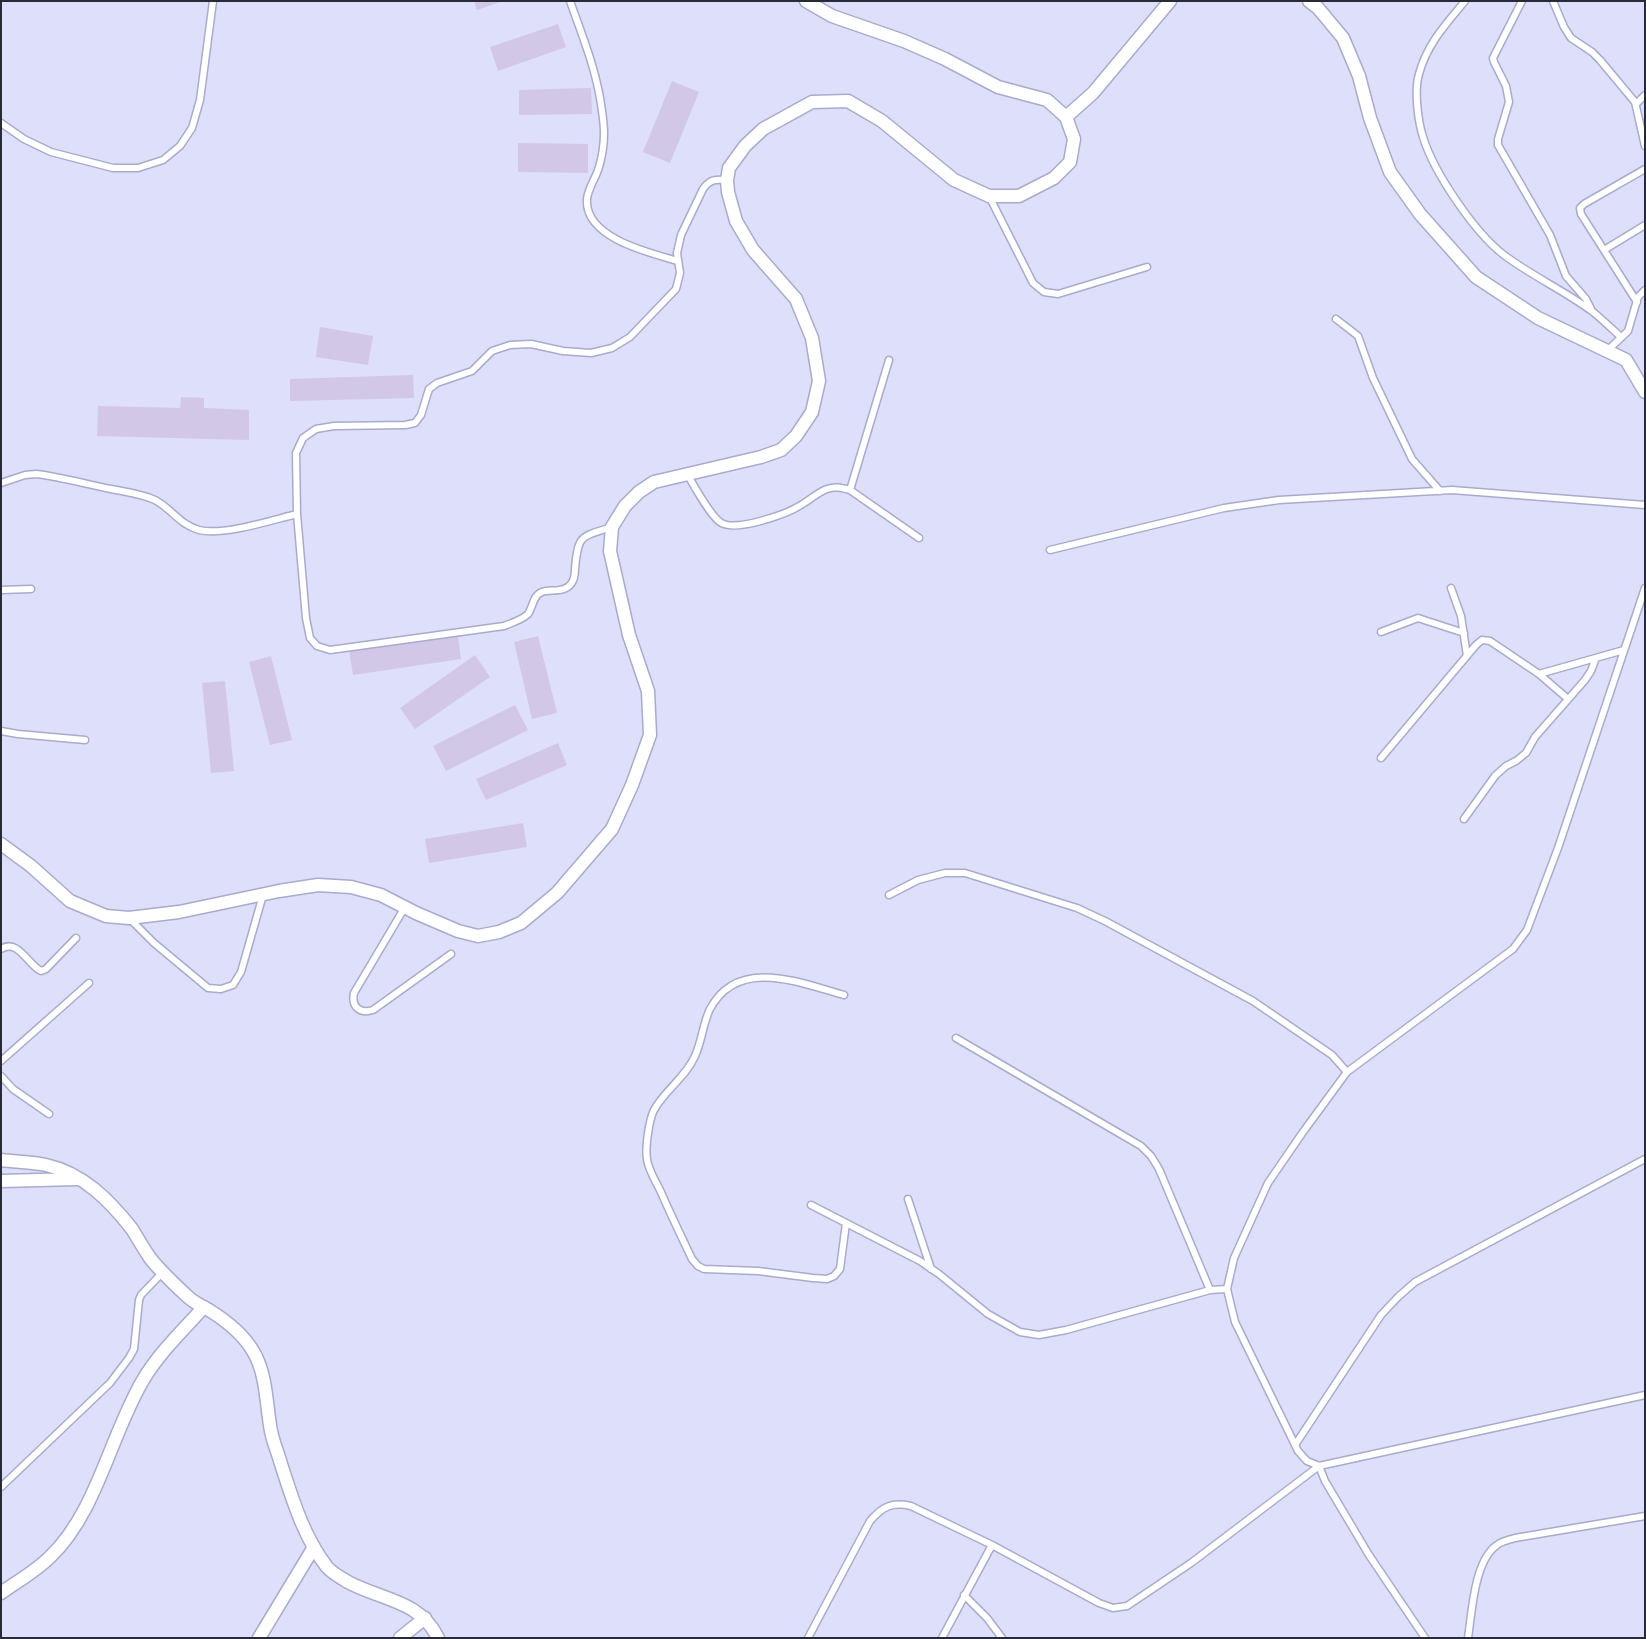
<!DOCTYPE html>
<style>
body{margin:0}
#map{position:relative;width:1646px;height:1639px;overflow:hidden;background:#dddffb;font-family:Georgia,serif}
canvas{display:block}
.frame{position:absolute;inset:0;border:2px solid #292a37;pointer-events:none}
</style>
<div id="map">
<canvas width="1646" height="1639"></canvas>
<div class="frame"></div>
</div>
<script>
const ctx = document.querySelector('canvas').getContext('2d');
ctx.lineJoin = 'round';
function paint(path, color) {
  ctx.fillStyle = color;
  ctx.fill(path, 'evenodd');
}
function trace(path, color, width, dash) {
  ctx.strokeStyle = color;
  ctx.lineWidth = width;
  ctx.lineCap = dash ? 'butt' : 'round';
  ctx.setLineDash(dash || []);
  ctx.stroke(path);
}
paint(new Path2D(`
 M474 1H500V2L477 10Z
 M558 24 566 47 498 71 490 47Z
 M672 81 699 92 670 163 643 152Z
 M591 88 592 114 519 115V90Z
 M518 143 588 144V173L518 172Z
 M320 327 373 336 368 365 316 357Z
 M413 375 414 398 290 401V379Z
 M181 397 204 398V408L249 410V440L97 436 98 406 180 408Z
 M458 636 461 659 353 675 349 651Z
 M538 636 557 713 532 719 514 642Z
 M475 655 490 677 415 729 400 708Z
 M271 656 292 740 270 745 249 662Z
 M225 681 234 771 211 773 202 683Z
 M515 705 528 730 446 771 433 746Z
 M558 743 567 765 486 800 476 779Z
 M523 823 527 847 429 863 425 839Z`), '#d3c7e7');
const service = new Path2D(`
 M570 1C583 38 597 71 602 111 603 118 604 126 604 133 604 144 602 157 599 167 596 178 588 188 587 199 584 238 650 253 678 261
 M1465 1C1446 24 1427 44 1419 74 1414 91 1418 121 1423 137 1434 173 1475 233 1504 255 1532 276 1565 291 1593 312 1603 320 1612 329 1621 337
 M1522 1 1493 58 1494 62 1506 86 1509 102 1498 139V145L1550 235 1566 276 1586 299 1592 311
 M1553 1 1564 27 1571 38 1592 52 1600 60 1635 102 1645 146
 M1636 104 1645 95
 M1 123 24 139 51 152 113 168H138L163 160 180 146 192 128 200 100 213 1
 M989 196 1033 283 1044 292 1058 294 1147 267
 M1604 250 1645 225
 M1637 302 1581 214 1580 208 1584 204 1645 169
 M1336 319 1358 336 1373 378 1412 459 1440 491
 M1607 351 1628 331 1638 297 1645 290
 M687 474C695 487 709 514 720 522 734 533 787 514 801 505 810 500 818 492 827 489 836 486 842 488 850 490L919 538
 M1 483 25 475 36 474C61 477 86 484 111 489 126 492 142 494 155 500 172 509 180 525 199 530 223 536 272 520 297 514
 M850 490 889 360
 M612 527C581 537 578 534 575 569 575 575 574 580 571 584 564 593 551 589 542 592 533 595 533 607 528 614 522 620 511 623 504 626L330 650 317 646 310 638 306 618 297 514 296 453 303 438 316 429 334 426 405 425 415 423 421 415 429 389 437 383 472 371 492 351 510 345 531 344 563 351 591 353 612 348 630 337 676 289 680 273 677 253 681 235 703 189C710 179 716 179 727 180
 M1050 550 1224 508 1279 500 1452 490 1645 505
 M1451 588 1461 616 1467 656
 M1645 588 1558 848 1527 930 1513 949 1347 1072 1303 1132 1268 1183 1234 1258 1227 1289 1235 1322 1298 1451 1307 1461 1319 1466 1645 1395
 M1 590 31 589
 M1381 632 1418 618 1464 633
 M1539 674 1624 650
 M1 731 18 734 85 740
 M1381 758 1476 645 1482 640 1490 641 1539 674 1568 699
 M1464 819 1495 776 1506 766 1516 761 1526 753 1535 737 1585 680 1591 671 1596 658
 M889 895 918 880 945 873H965L1077 908 1105 921 1253 1001 1332 1055 1347 1072
 M405 907 354 993C351 1007 360 1014 373 1010L451 954
 M130 919 154 943 208 988 221 989 233 985 241 972 263 895
 M1 949C18 938 28 965 41 971L46 969 76 938
 M844 995C800 983 738 956 710 1009 703 1023 702 1041 695 1056 686 1077 665 1090 654 1110 649 1120 645 1148 647 1159 648 1169 655 1180 660 1190 670 1213 681 1236 692 1259L698 1266 704 1269 758 1271 813 1278 827 1279 834 1276 840 1269 846 1223
 M956 1038 1141 1146 1151 1156 1159 1169 1210 1290
 M1 1061 89 983
 M1 1076 13 1089 49 1114
 M908 1199 931 1269
 M811 1205 920 1261 939 1274 988 1314 1020 1332 1039 1335 1066 1330 1210 1290 1227 1289
 M1295 1445 1381 1315 1398 1297 1415 1282 1645 1159
 M1 1487 110 1383 129 1358 134 1349 139 1300 141 1295 163 1272
 M964 1595 987 1618 1002 1638
 M808 1638 870 1521C883 1506 892 1502 911 1506L992 1545 1099 1603 1113 1608 1127 1606 1191 1563 1319 1466 1325 1481 1369 1555 1425 1638
 M942 1638 992 1545
 M1468 1638C1472 1612 1474 1561 1497 1545 1502 1541 1509 1540 1515 1538L1645 1516`);
const minor = new Path2D(`
 M1309 1 1318 8 1343 38 1359 76 1370 118 1390 172 1420 214 1476 277 1538 318 1626 360 1645 392
 M1066 117 1093 93 1170 1
 M1 844 31 866 70 901 106 916 129 918 179 912 279 891 318 885 351 887 381 895 416 913 458 931 478 936 499 932 521 923 557 893 612 829 632 785 650 735 648 691 629 635 610 551 612 527 625 506 639 492 654 482 761 457 781 450 796 436 812 412 819 381 812 338 796 299 753 250 736 221 728 192 727 180 729 168 745 146 763 129 812 102 848 101 882 121 954 180 989 196H1019L1054 178 1070 162 1074 139 1066 117 1047 100 998 87 945 59 904 41 832 16 806 1
 M1 1160C16 1162 32 1162 46 1165 83 1173 110 1201 132 1229 138 1239 144 1249 150 1258 161 1272 174 1284 187 1296 193 1302 201 1306 209 1310 225 1320 243 1334 253 1351 267 1374 266 1405 271 1431 273 1442 278 1453 281 1464 292 1498 304 1538 327 1567 332 1573 341 1578 348 1582 381 1600 420 1600 438 1638
 M1 1181 77 1179
 M1 1593C18 1581 36 1571 50 1557 97 1512 110 1436 143 1380 159 1353 183 1330 204 1307
 M259 1638 314 1547
 M400 1638 425 1618`);
trace(service, '#a9abcc', 9);
trace(minor, '#a9abcc', 15);
trace(service, '#fff', 6);
trace(minor, '#fff', 12);
</script>
